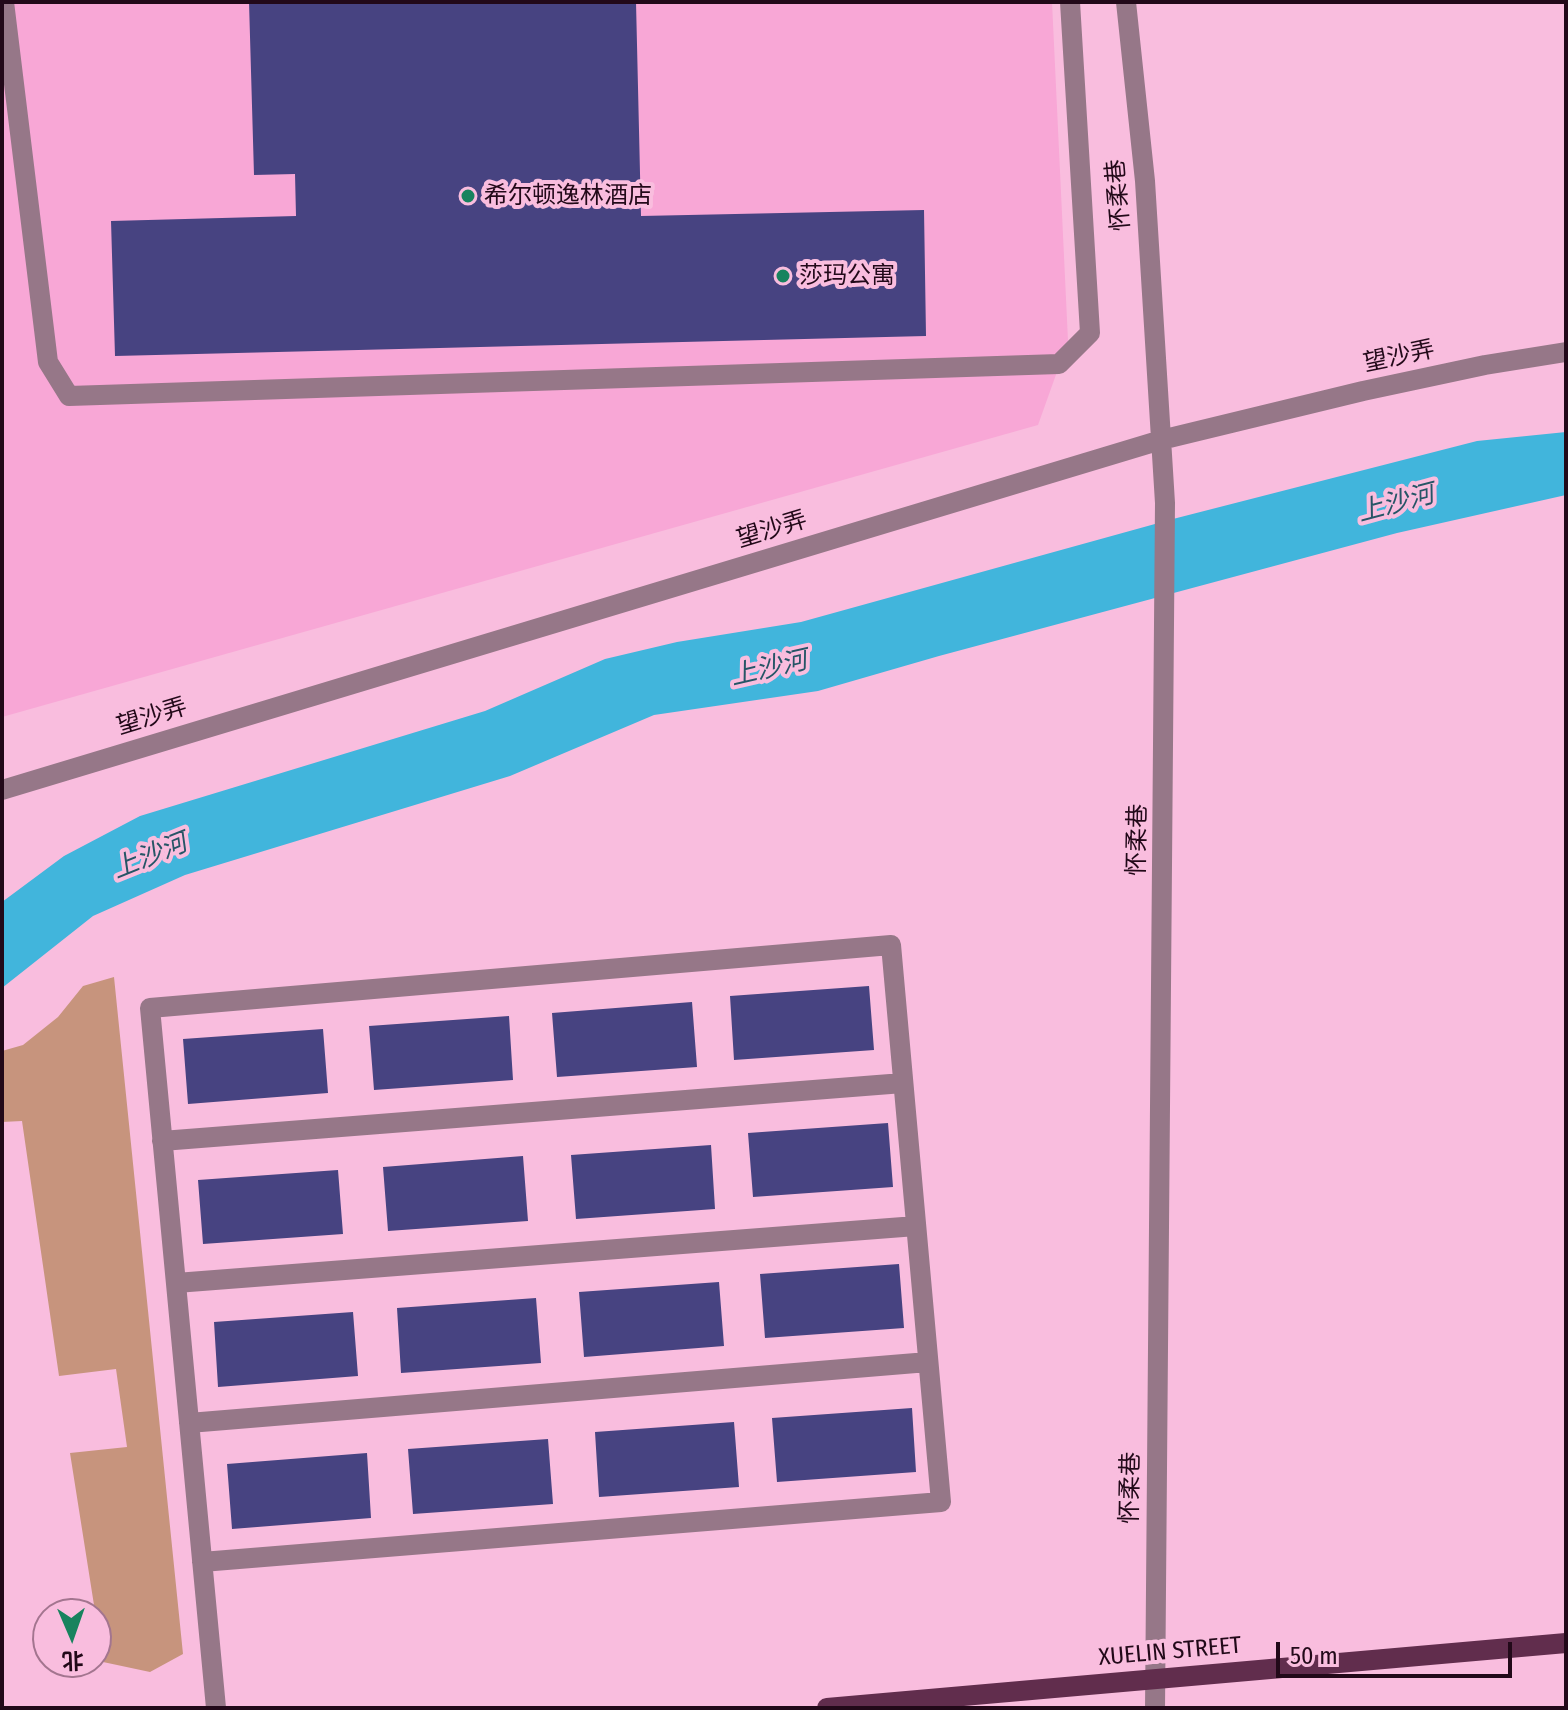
<!DOCTYPE html>
<meta charset="utf-8">
<style>
body{margin:0}
#map{position:relative;width:1568px;height:1710px;overflow:hidden;background:#f9bdde;font-family:"Fira Sans Condensed","Noto Sans SC",sans-serif}
canvas{display:block}
.frame{position:absolute;inset:0;border:4px solid #220919;pointer-events:none}
.north{position:absolute;left:32px;top:1598px;width:80px;height:80px;box-sizing:border-box;background:#f9bdde;border:2px solid #a3758f;border-radius:50%;rotate:178deg;font-size:22px;font-weight:700;line-height:32px;text-align:center;color:#220919}
.north::after{content:'';display:block;margin:auto;width:28px;height:36px;background:#18835e;clip-path:polygon(50% 0,100% 100%,50% 72%,0 100%)}
.scale{position:absolute;left:1276px;top:1642px;width:236px;height:36px;box-sizing:border-box;border:4px solid #220919;border-top:0;padding-left:10px;font-size:24px;line-height:28px;white-space:nowrap;color:#220919;-webkit-text-stroke:6px #f9bdde;paint-order:stroke}
</style>
<div id="map">
<canvas width="1568" height="1710"></canvas>
<div class="frame"></div>
<div class="north">北</div>
<div class="scale">50 m</div>
</div>
<script>
const ctx = document.querySelector('canvas').getContext('2d');
ctx.lineJoin = 'round';
function paint(path, color) {
  ctx.fillStyle = color;
  ctx.fill(path, 'evenodd');
}
function trace(path, color, width, dash) {
  ctx.strokeStyle = color;
  ctx.lineWidth = width;
  ctx.lineCap = dash ? 'butt' : 'round';
  ctx.setLineDash(dash || []);
  ctx.stroke(path);
}
function drawText(font, color, halo, rows, align = 'center') {
  ctx.font = font + ' "Fira Sans Condensed","Noto Sans SC",sans-serif';
  ctx.lineWidth = 8;
  ctx.setLineDash([]);
  ctx.textBaseline = 'middle';
  ctx.strokeStyle = halo;
  ctx.fillStyle = color;
  for (const [text, x, y, turn = 0] of rows) {
    ctx.save();
    ctx.translate(x, y);
    ctx.rotate((+turn || 0) * Math.PI / 180);
    ctx.textAlign = isNaN(turn) ? turn : align;
    if (halo) ctx.strokeText(text, 0, 0);
    ctx.fillText(text, 0, 0);
    ctx.restore();
  }
}
paint(new Path2D(`
 M2 2H1052L1068 341 1038 425 2 717Z`), '#f8a7d6');
paint(new Path2D(`
 M114 977 183 1654 150 1672 103 1662 70 1453 127 1447 116 1369 59 1376 22 1121 2 1122V1051L23 1045 58 1017 83 986Z`), '#c7947d');
paint(new Path2D(`
 M1566 432V495L1397 533 939 656 818 691 654 715 510 776 185 875 93 916 2 988V902L64 856 140 816 485 711 605 659 677 642 801 622 1173 519 1477 441Z`), '#41b5dc');
paint(new Path2D(`
 M249 2H636L641 216 924 210 926 336 115 356 111 221 296 216 295 174 254 175Z
 M869 986 874 1050 734 1060 730 996Z
 M692 1002 697 1067 557 1077 552 1013Z
 M509 1016 513 1080 374 1090 369 1026Z
 M323 1029 328 1093 188 1104 183 1039Z
 M888 1123 893 1187 753 1197 748 1133Z
 M711 1145 715 1209 576 1219 571 1155Z
 M523 1156 528 1221 388 1231 383 1167Z
 M338 1170 343 1234 203 1244 198 1180Z
 M899 1264 904 1328 765 1338 760 1274Z
 M719 1282 724 1346 584 1357 579 1292Z
 M536 1298 541 1363 401 1373 397 1308Z
 M353 1312 358 1376 218 1387 214 1322Z
 M912 1408 916 1472 777 1482 772 1418Z
 M734 1422 739 1487 599 1497 595 1432Z
 M548 1439 553 1504 413 1514 408 1449Z
 M367 1453 371 1518 232 1529 227 1464Z`), '#474381');
trace(new Path2D(`
 M4 2 48 362 69 396 1059 364 1090 333 1070 2
 M1126 2 1145 181 1165 503 1155 1708
 M2 790 1161 440 1363 391 1485 365 1566 352
 M162 1141 903 1083
 M176 1283 916 1226
 M189 1423 928 1362
 M202 1562 941 1502 891 945 150 1008 216 1708`), '#967788', 20);
trace(new Path2D(`
 M827 1708 1566 1643`), '#612d4d', 20);
for (const [x, y, r, color] of [
 [468,196,8,"#18835e"],
 [783,276,8,"#18835e"]
]) {
  const dot = new Path2D();
  dot.arc(x, y, r, 0, 2 * Math.PI);
  ctx.fillStyle = color;
  ctx.fill(dot);
  trace(dot, '#f9bdde', 3);
}
drawText('24px', '#220919', '#f9bdde', [
 ["怀柔巷",1119,195,-95],
 ["望沙弄",1399,357,-12],
 ["望沙弄",772,530,-17],
 ["望沙弄",152,717,-17],
 ["怀柔巷",1138,840,-89],
 ["怀柔巷",1131,1488,-89],
 ["XUELIN STREET",1170,1652,-5]
]);
drawText('24px', '#220919', '#f9bdde', [
 ["希尔顿逸林酒店",484,196],
 ["莎玛公寓",799,276]
], 'left');
drawText('italic 26px', '#265566', '#f9bdde', [
 ["上沙河",1396,504,-15],
 ["上沙河",769,669,-13],
 ["上沙河",150,857,-22]
]);
</script>
